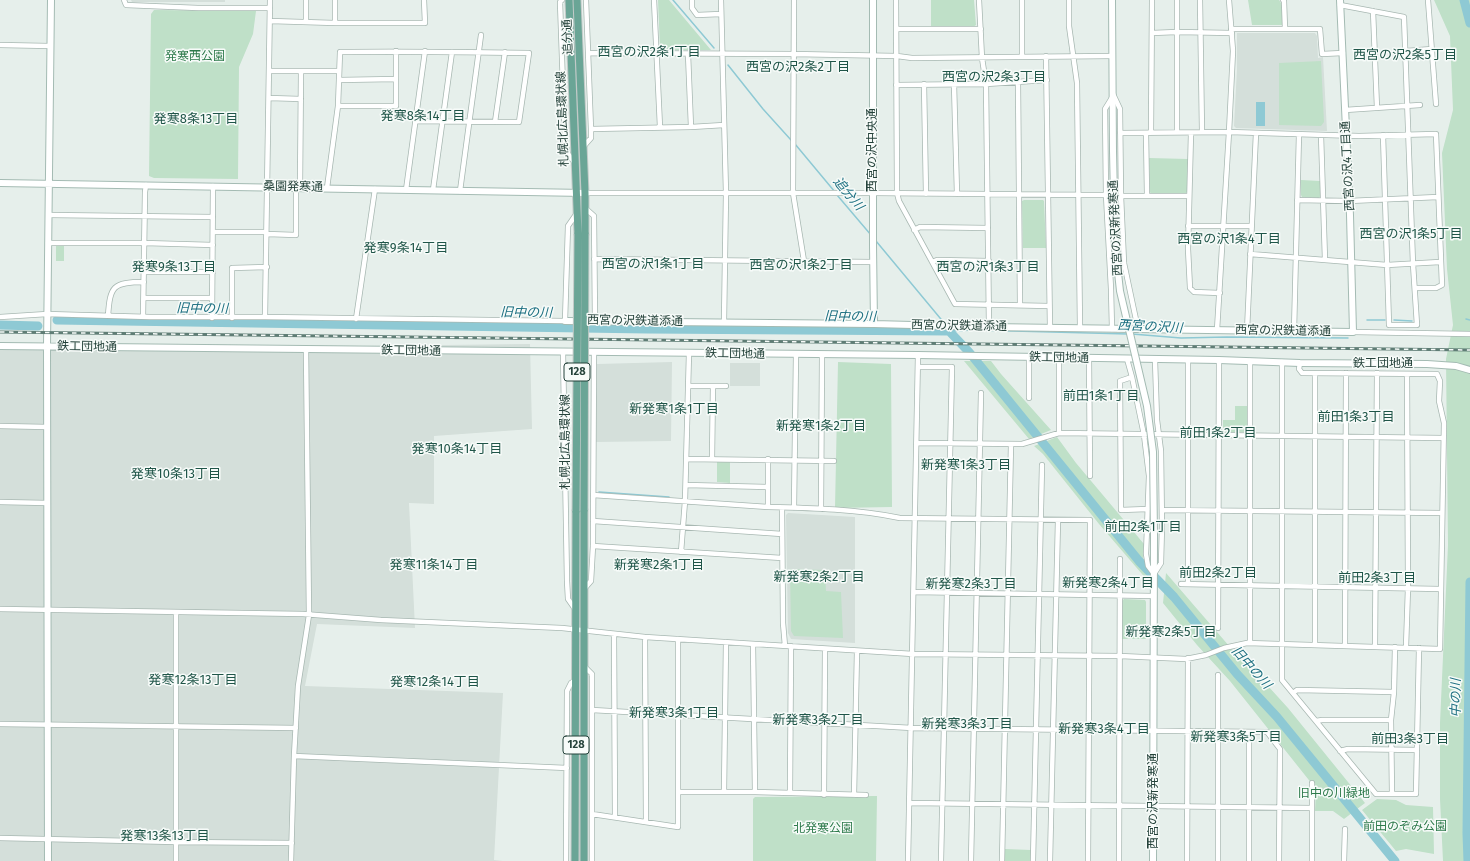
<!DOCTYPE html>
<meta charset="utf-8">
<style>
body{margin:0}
canvas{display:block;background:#e6efeb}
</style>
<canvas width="1470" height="861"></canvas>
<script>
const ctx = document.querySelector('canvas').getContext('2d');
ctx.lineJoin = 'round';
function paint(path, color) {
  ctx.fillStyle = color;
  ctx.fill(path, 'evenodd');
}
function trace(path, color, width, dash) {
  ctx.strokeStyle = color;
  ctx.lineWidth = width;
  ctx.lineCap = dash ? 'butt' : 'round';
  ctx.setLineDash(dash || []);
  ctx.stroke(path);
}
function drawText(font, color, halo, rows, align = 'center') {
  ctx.font = font + ' "Fira Sans","Noto Sans JP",sans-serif';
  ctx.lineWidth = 3;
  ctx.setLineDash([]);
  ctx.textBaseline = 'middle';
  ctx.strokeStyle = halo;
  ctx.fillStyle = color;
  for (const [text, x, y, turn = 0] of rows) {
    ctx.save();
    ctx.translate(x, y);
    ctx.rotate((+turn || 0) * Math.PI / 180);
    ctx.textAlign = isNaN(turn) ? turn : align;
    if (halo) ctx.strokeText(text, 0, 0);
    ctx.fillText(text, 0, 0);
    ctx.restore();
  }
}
paint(new Path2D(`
 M131 0H225V2H132Z
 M1237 33H1315L1317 36 1318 58 1323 57 1327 131 1236 128 1234 126 1237 69Z
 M0 343 360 346 530 344 532 429 434 436V504L409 503 415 628 317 624 305 686 503 693 494 860 503 861H0Z
 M672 362 671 441 595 442 597 364Z
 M730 363H760V386H730Z
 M788 513 855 517V643L791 639 788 633 786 515Z`), '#d4dfda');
paint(new Path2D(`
 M658 0H669L711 50H661L660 48Z
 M931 0H974L976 25 973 27H931Z
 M1248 0H1279C1284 6 1285 17 1282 25H1252Z
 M1434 0H1470V861H1443L1440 799V723L1448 545 1446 359 1453 325 1447 269 1442 153 1453 110 1450 36Z
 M154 10 256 11 253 34 239 67 238 179 154 178 149 176 151 14Z
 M1321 61 1324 122 1321 126 1279 125V63Z
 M1149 158 1188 159 1187 192 1185 194H1151L1150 192Z
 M1301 180 1320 181 1321 196 1319 198 1302 197 1301 195Z
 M1024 200H1043L1044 201 1046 248H1023L1022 201Z
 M56 246H64V261H56Z
 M964 361H991L1001 374 1051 430 1029 439Z
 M838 362 891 364 892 507 835 508Z
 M1235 406H1248V432H1223V420H1235Z
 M1057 437 1076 463 1144 544 1143 558 1148 581 1099 524 1043 454 1034 446Z
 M717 462H730V483L717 482Z
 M790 569 825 570 826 591 841 592 843 638 794 636 791 631Z
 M1166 573 1249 669 1268 686 1288 708 1365 803 1344 819 1333 811H1315L1316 789 1230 681 1197 645 1163 603Z
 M1124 599 1145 600 1146 602V639H1122V601Z
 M877 796 876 861H753V799L755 797Z
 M1377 799 1396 800 1406 805 1433 807 1434 854 1406 849 1396 851 1362 810Z
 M1005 849 1031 850V861H1005Z`), '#bfe0c8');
paint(new Path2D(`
 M1256 102H1265V126H1256Z`), '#8ec9d4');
trace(new Path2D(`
 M673 0 714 48
 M728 65 763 109 791 140
 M795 144 835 192
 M837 195 871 235
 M876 241 945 324
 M1466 319 1470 320
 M1367 320H1385
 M1394 320 1412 321
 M949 331 975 330 1128 334
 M1132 334 1181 338 1227 337 1348 338
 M599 492 669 497`), '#8ec9d4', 1.5);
trace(new Path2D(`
 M1464 0 1470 23
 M57 320 647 329 949 331 969 352 1139 561 1174 597 1237 674 1277 717 1395 861
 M0 325 38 326
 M1468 861 1467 833 1470 582`), '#8ec9d4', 9);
const street = new Path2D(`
 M124 0 126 5 198 8H270
 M562 0 560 2 565 143 568 154 575 163
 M654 0 660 127
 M692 0V8L697 15 721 14
 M721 0 726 193 724 322
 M794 0 793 193 804 261
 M896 0 897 193 899 201 955 304 1049 306
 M979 0 982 58 986 84 989 327
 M1069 0V26L1077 83 1080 328
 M1177 0V132
 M1200 0 1202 132
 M1283 0 1284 1 1285 29
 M1428 0 1436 104
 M1340 5 1404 17 1413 264 1417 325H1389L1383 135
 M1373 11 1377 108
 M270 21 335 23H425L424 0
 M306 22V0
 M335 23V0
 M897 29H981
 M1231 29H1320L1322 54 1343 53
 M1152 33 1177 32 1232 33
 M0 45 50 46
 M396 51V106H338L340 52C403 51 466 52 529 53L519 122 416 121
 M1406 51 1432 49
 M588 53 793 54 897 56 912 58 1112 56
 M688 54 691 127
 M1022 56V0
 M1046 56 1050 328
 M269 71H339
 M339 80 396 79
 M1018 82 1020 305
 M924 84 926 194
 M954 84 957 194
 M896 85 986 84 1047 80
 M1113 94 1120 109 1121 196 1124 263 1138 329
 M269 98 301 99
 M1345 110 1420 105
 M495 122 505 52
 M591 129 691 127 724 125
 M1151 132 1152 0
 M1120 133 1229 132 1359 136 1436 134 1442 285 1436 288H1415
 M1146 133 1147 195
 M1191 133 1188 249 1190 288 1194 292 1220 293
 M1321 135 1325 260
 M583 147 591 138V129L586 0
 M300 188 301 71
 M327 188 338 106
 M406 190 425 51
 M433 190 452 52
 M460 191 481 35
 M585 193H873L1106 195
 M1121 196H1189
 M1297 200 1349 201 1438 197
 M585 208 594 216 595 321
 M49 215 213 217
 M1188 226H1251
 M914 230 920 227 988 228
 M213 232H266
 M267 234 296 235V188
 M48 243H144L213 245
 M1250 254 1387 265 1440 262
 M594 259 873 262
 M932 262 937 260 989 261
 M144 272H213
 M144 298H212
 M108 316C110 286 113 282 144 282
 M0 317 47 314 150 317H265L565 321 568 226 577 213
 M143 317 145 192 146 185
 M265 317 270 0
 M212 318 213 186
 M232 318V268L267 267
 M356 319 375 189
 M1112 329 1111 289 1106 195 1105 109 1113 96
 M1217 330 1229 132 1233 51 1229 0
 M1247 331 1256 133
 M1294 331 1299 134
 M1353 332 1470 334
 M563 352 567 581 568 599 575 609
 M1029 357V398
 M1059 358V433
 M1089 358 1090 476
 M1127 359 1132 377 1144 435 1149 476 1146 554 1148 566 1154 574 1161 563 1162 526 1161 451 1157 420 1155 360
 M1282 362V680L1376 794H1416L1419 648
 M919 367H952L941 861
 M1132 377 1120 381 1121 510 1148 509
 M688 386H726
 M0 426 47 427
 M917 443 1022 444 1059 433 1443 438
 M686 459 834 461
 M712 459 713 386
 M686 485 768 487
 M593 495 768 507C812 508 857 509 900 518L1090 520 1088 861
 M0 502 47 503
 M768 507V459
 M782 508 783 623 785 646
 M794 508 796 354
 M821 509 822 355
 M1162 510 1442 513
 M593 521 782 534
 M593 546 782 558
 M681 552 685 501 689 353
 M1181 584 1440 589
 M1188 584V360
 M584 589 591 581 593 546 594 353
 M914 592 1154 596
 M0 609 303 614 381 620 562 628 645 637 913 654 1120 656 1186 659 1206 655 1224 648 1247 643 1440 649 1444 423 1439 401 1440 381 1437 374 1302 373 1299 369 1300 363
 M1218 628 1219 360
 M614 634 615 816
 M645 637 646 822
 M1250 643V361
 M753 644 755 792
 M1315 644V373
 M1345 645 1346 373
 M1375 646 1377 373
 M1406 647 1408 588 1407 374
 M584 666 592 674V861
 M1293 693 1297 690 1394 692
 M592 710 912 728 1267 732 1280 749 1279 861
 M1316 721 1322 720H1391
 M0 724 296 728
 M1340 751 1348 749 1417 750
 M294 756 567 768
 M1312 783V861
 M678 792H755L866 795
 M724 792 726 642
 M790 793 791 646
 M1392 794 1391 720 1394 692 1395 647
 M824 795 825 649
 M854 795 857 651
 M910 803 1312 808
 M592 814 678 827V639
 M0 838 176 842 292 843
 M176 861V613
 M291 861 294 756 298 686 309 615 306 350
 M566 861 567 691 571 683 576 680
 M908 861 918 355
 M971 861 981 393
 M1002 861 1011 444
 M1033 861 1042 465
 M1050 861 1058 520
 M1119 861 1120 559
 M1187 861 1188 658
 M1218 861V675
 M1249 861V732
 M1344 861 1345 829`);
const secondary = new Path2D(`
 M873 0V245L874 324
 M1112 0 1113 151
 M0 183 585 193
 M565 321 874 324 989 327 1353 332 1350 215 1340 0
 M0 346 918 355 1219 360 1300 363 1427 364 1456 366 1470 370
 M48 861 47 346 51 0
 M1153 861 1154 536`);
const primary = new Path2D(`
 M569 0 578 234
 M577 0 585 193V234
 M584 510V861
 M575 861 576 511`);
trace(street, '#a8b8b2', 6);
trace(secondary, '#a4bbb3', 8);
trace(primary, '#c2cac8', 9);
trace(street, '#fff', 4.5);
trace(secondary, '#fff', 6);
trace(primary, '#6aa596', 7);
const rail = new Path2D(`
 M0 332 1470 350`);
trace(rail, '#5f7d75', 3);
trace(rail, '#f7fbf9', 1.5, [4.5]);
const secondaryBridge = new Path2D(`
 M1113 151 1115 245 1120 291 1147 406 1153 452 1154 536`);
const primaryBridge = new Path2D(`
 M584 510 585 234
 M576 511 578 234`);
trace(secondaryBridge, '#a4bbb3', 8, []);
trace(primaryBridge, '#c2cac8', 9, []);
trace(secondaryBridge, '#fff', 6);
trace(primaryBridge, '#6aa596', 7);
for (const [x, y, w] of [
 [577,372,26],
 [576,745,26]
]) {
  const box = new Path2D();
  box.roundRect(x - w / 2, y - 9, w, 18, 3);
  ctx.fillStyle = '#f7fbf9';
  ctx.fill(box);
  trace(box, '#24423a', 1);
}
drawText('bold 11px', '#24423a', null, [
 ["128",577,372],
 ["128",576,745]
]);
drawText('12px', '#24423a', '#f7fbf9', [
 ["追分通",568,37,-92],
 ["札幌北広島環状線",563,119,-92],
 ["西宮の沢中央通",873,150,-90],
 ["西宮の沢4丁目通",1348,166,-93],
 ["桑園発寒通",293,187,1],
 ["西宮の沢新発寒通",1116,228,-93],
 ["西宮の沢鉄道添通",635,321,1],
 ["西宮の沢鉄道添通",959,326,1],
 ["西宮の沢鉄道添通",1283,331,1],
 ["鉄工団地通",87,347,1],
 ["鉄工団地通",411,351,1],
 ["鉄工団地通",735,354,1],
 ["鉄工団地通",1059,358,1],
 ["鉄工団地通",1383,364],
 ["札幌北広島環状線",566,442,-90],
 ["西宮の沢新発寒通",1154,801,-90]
]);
drawText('12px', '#2d7a4b', '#f7fbf9', [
 ["発寒西公園",195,57],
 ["旧中の川緑地",1334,794],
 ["前田のぞみ公園",1405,827],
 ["北発寒公園",823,829]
]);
drawText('13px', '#1f5548', '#f7fbf9', [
 ["西宮の沢2条1丁目",649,52],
 ["西宮の沢2条5丁目",1405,55],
 ["西宮の沢2条2丁目",798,67],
 ["西宮の沢2条3丁目",994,77],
 ["発寒8条14丁目",423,116],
 ["発寒8条13丁目",196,119],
 ["西宮の沢1条5丁目",1411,234],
 ["西宮の沢1条4丁目",1229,239],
 ["発寒9条14丁目",406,248],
 ["西宮の沢1条1丁目",653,264],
 ["西宮の沢1条2丁目",801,265],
 ["発寒9条13丁目",174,267],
 ["西宮の沢1条3丁目",988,267],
 ["前田1条1丁目",1101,396],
 ["新発寒1条1丁目",674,409],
 ["前田1条3丁目",1356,417],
 ["新発寒1条2丁目",821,426],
 ["前田1条2丁目",1218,433],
 ["発寒10条14丁目",457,449],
 ["新発寒1条3丁目",966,465],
 ["発寒10条13丁目",176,474],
 ["前田2条1丁目",1143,527],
 ["発寒11条14丁目",434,565],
 ["新発寒2条1丁目",659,565],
 ["前田2条2丁目",1218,573],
 ["新発寒2条2丁目",819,577],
 ["前田2条3丁目",1377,578],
 ["新発寒2条4丁目",1108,583],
 ["新発寒2条3丁目",971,584],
 ["新発寒2条5丁目",1171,632],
 ["発寒12条13丁目",193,680],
 ["発寒12条14丁目",435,682],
 ["新発寒3条1丁目",674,713],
 ["新発寒3条2丁目",818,720],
 ["新発寒3条3丁目",967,724],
 ["新発寒3条4丁目",1104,729],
 ["新発寒3条5丁目",1236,737],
 ["前田3条3丁目",1410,739],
 ["発寒13条13丁目",165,836]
]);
drawText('italic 13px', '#1c6f80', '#f7fbf9', [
 ["追分川",848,194,50],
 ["旧中の川",202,309,1],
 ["旧中の川",526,313,1],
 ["旧中の川",850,317,1],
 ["西宮の沢川",1150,327,3],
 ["旧中の川",1251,668,48],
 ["中の川",1456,698,-90]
]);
</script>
